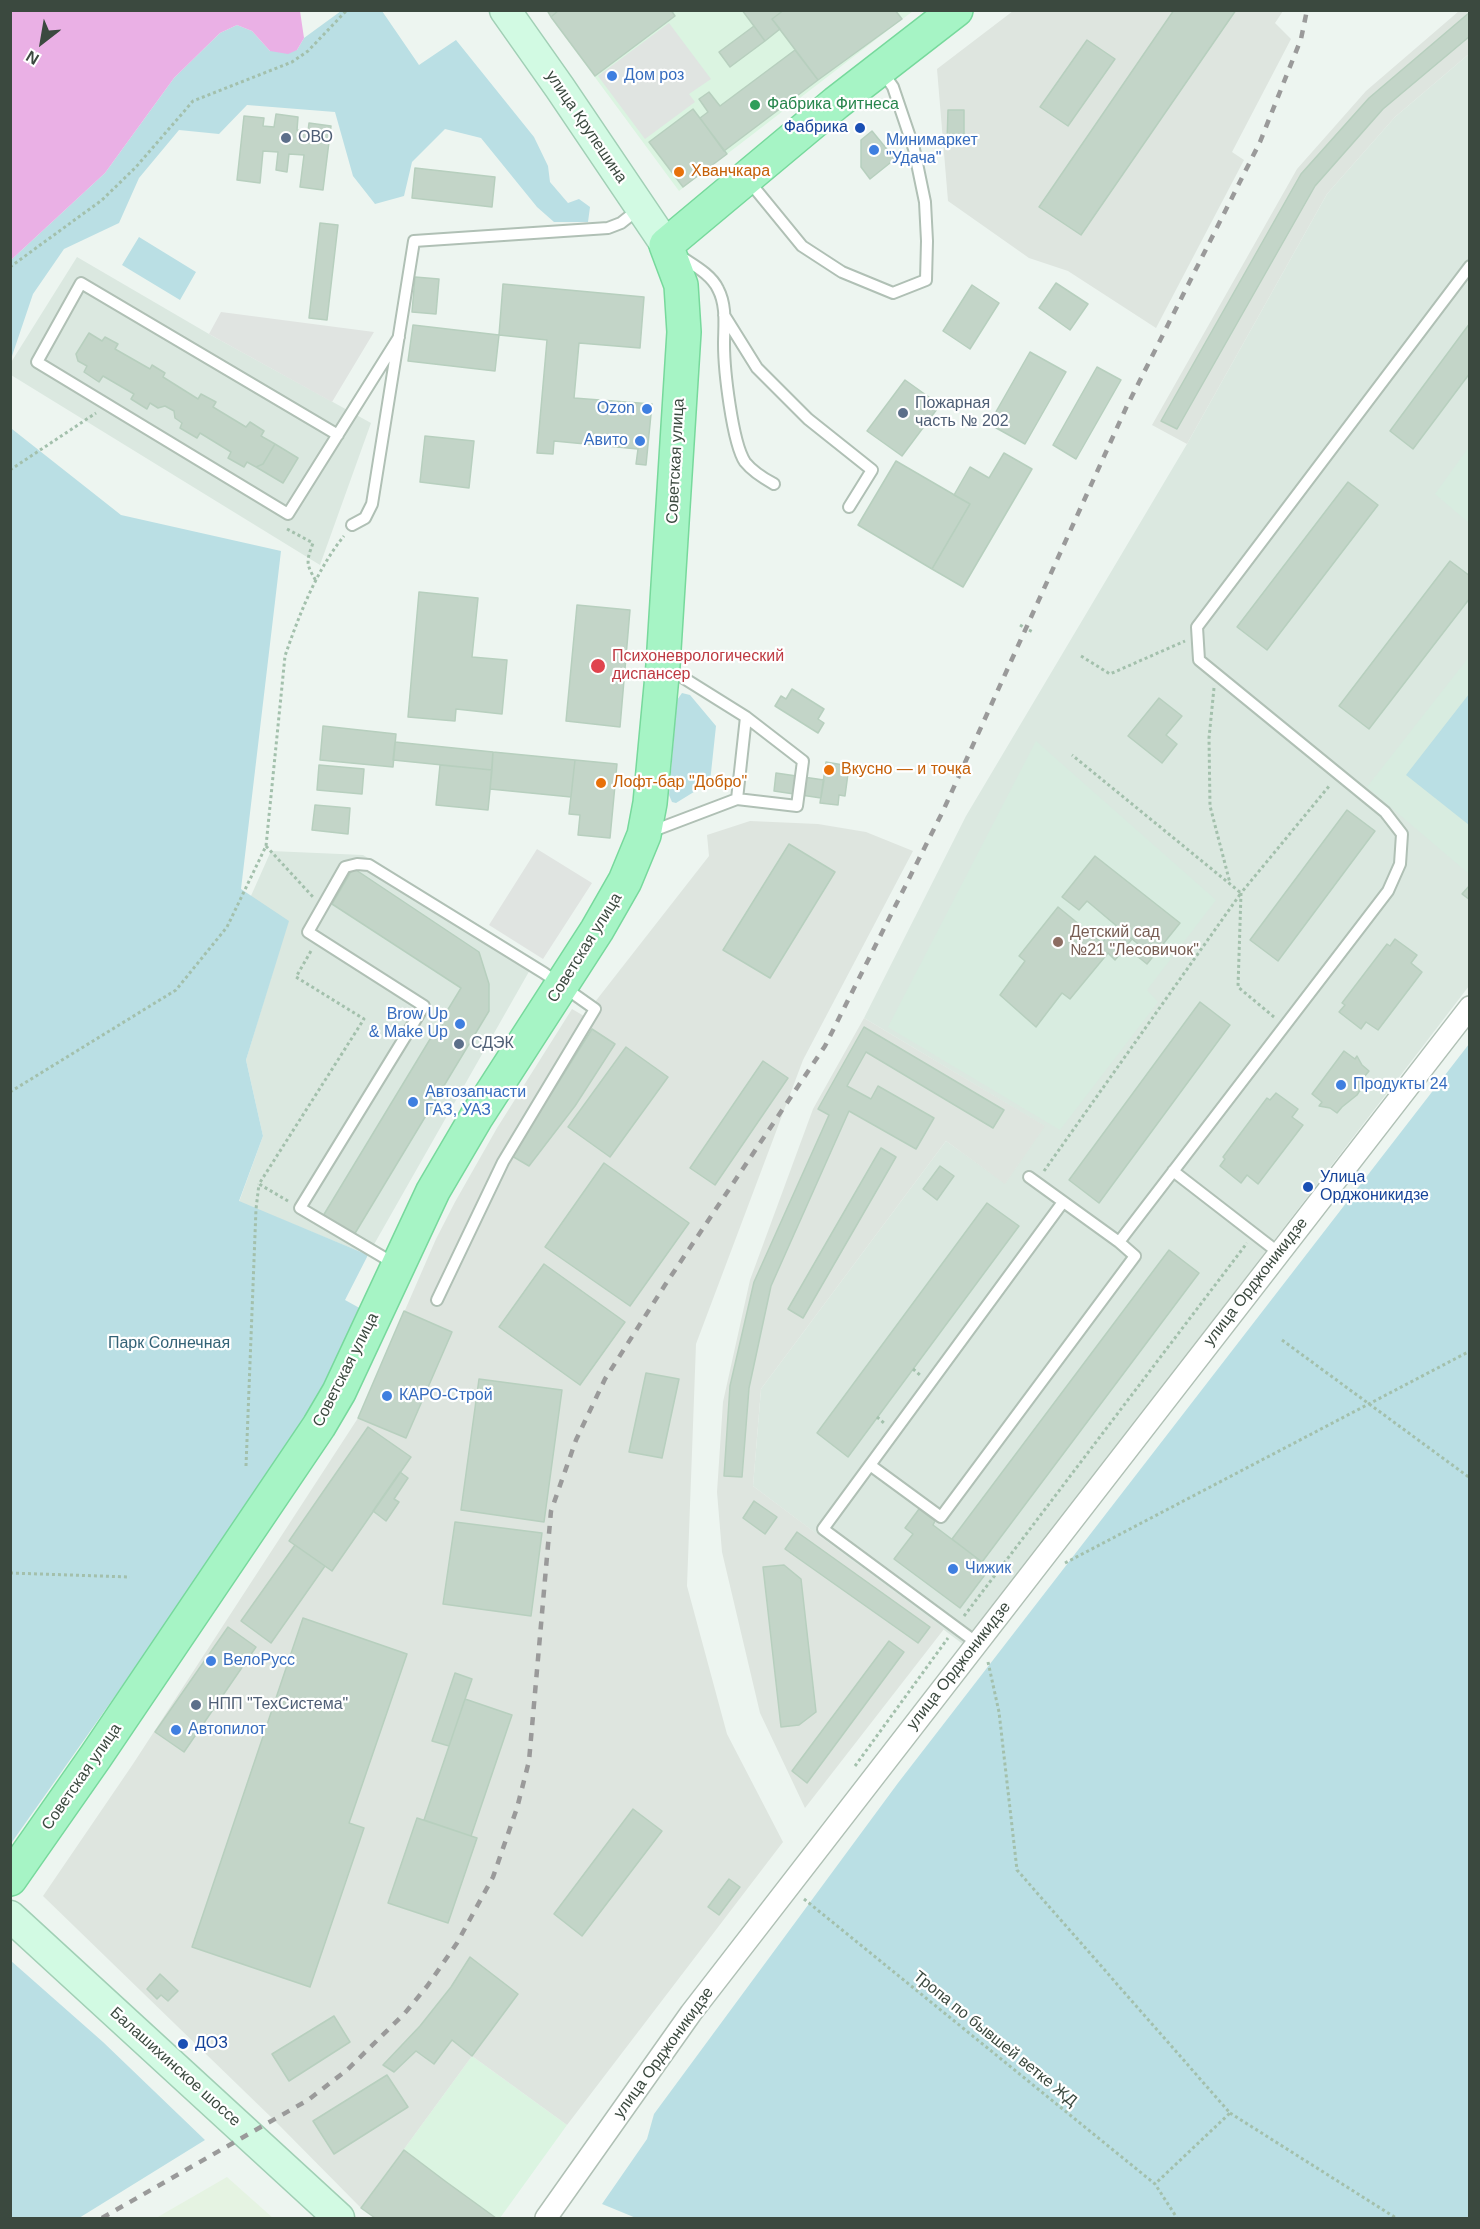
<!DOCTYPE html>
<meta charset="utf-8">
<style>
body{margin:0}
#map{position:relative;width:1480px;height:2229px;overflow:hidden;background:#edf5f0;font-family:Arial,sans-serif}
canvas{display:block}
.frame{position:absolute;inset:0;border:12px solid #3b493f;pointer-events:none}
.north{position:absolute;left:12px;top:12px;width:60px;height:60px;-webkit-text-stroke:4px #fff;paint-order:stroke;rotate:211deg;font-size:16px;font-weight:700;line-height:24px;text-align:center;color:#3b493f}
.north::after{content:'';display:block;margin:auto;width:21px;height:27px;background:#3b493f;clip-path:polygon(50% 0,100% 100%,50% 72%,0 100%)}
</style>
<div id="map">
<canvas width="1480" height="2229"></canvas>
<div class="frame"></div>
<div class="north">N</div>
</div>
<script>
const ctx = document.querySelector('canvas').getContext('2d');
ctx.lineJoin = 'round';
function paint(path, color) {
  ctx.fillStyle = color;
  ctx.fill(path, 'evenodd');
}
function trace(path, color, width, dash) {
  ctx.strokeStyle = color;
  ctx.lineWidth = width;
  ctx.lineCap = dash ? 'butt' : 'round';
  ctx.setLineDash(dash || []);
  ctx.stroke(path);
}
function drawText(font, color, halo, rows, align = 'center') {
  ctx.font = font + ' Arial,sans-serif';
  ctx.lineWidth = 4.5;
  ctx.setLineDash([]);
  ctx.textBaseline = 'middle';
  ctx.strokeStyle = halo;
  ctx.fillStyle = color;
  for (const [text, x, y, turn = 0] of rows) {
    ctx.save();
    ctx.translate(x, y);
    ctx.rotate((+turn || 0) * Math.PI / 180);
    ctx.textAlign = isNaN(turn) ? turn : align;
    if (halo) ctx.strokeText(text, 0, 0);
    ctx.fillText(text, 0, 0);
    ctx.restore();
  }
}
paint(new Path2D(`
 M1469 54V986L964 1645 753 1486 761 1389 946 1141 1005 1183 1044 1126 864 1018 966 816 1187 444 1327 194 1395 117Z
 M77 257 209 334 371 423 320 565 11 375 10 364Z
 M271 851 363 855 535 961 368 1255 239 1202 263 1136 246 1060 288 921 246 907Z`), '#dbe8e0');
paint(new Path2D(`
 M546 11H913L679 191Z
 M472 2056 567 2125 500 2218H375L361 2208Z`), '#dbf4e1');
paint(new Path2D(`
 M1013 11H1283L1275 23 1291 39 1232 152 1244 160 1156 328 1068 271 1029 258 948 201 937 69Z
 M1459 11H1469V54L1395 117 1327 194 1187 444 1152 425 1297 169 1366 91Z
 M750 821 818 824 866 832 913 851 803 1060 696 1344 687 1586 727 1734 783 1842 567 2125 472 2056 361 2208 274 2120 43 1896 133 1764 358 1418 436 1239 455 1202 497 1128 572 1009 584 1016 709 856 707 835Z
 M864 1018 1045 1126 1005 1184 946 1141 761 1389 753 1486 944 1629 805 1808 760 1713 722 1552 717 1492 723 1402 750 1280 813 1109Z`), '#dee5df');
paint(new Path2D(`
 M1469 447V523L1435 494Z
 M1469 657 1470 872 1468 873 1367 787Z
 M1036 741 1216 900 1147 990 1158 1002 1060 1130 888 1027Z`), '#d8ece0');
paint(new Path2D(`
 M227 2177 273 2218H156Z`), '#e5f3e2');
paint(new Path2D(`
 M341 11H382L419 65 456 40 534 137 548 166 550 182 568 203 579 199 590 207 588 222H554L537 207 481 138 445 129 412 162 404 196 375 204 353 176 335 112 247 105 219 134 179 130 139 178 119 223 64 249 33 294 11 359V260L105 173 174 78 220 33 237 25 252 31 270 51 297 50 304 38Z
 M139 237 196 272 180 300 122 265Z
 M10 412 12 429 121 515 281 551 241 889 289 921 246 1060 263 1136 239 1201 368 1255 345 1300 365 1311 300 1434 12 1842 10 1840Z
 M682 693 690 695 716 726 710 782 676 803 672 802 669 795 677 700Z
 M1469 694V825L1406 775Z
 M1469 1044V2218H636L602 2204 647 2139 654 2114 898 1783Z
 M10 1960 103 2042 205 2140 79 2218H11Z`), '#badfe4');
paint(new Path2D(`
 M669 23 711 79 689 94 695 102 645 139 598 76Z
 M221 312 374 332 332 402 209 334Z
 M537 849 592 883 543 959 489 925Z`), '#e0e4e1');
paint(new Path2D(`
 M11 10 300 11 304 38 297 50 288 54 270 51 252 31 237 25 220 33 174 78 105 173 11 260Z`), '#eab0e5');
const building = new Path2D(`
 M547 10H559L551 17Z
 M559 10H671L675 16 595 76 551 17Z
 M742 10H784L772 19 780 29 765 41Z
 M784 10H895L902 19 818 80 772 19Z
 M1174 10H1236L1081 235 1039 207Z
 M1470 12V36L1383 109 1315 186 1177 429 1161 421 1301 174 1369 98Z
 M754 26 765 41 730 67 719 52Z
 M1087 40 1115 59 1068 126 1040 107Z
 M795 50 818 80 724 151 700 118 708 112 699 99 709 92 720 106Z
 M693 109 727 154 683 187 649 142Z
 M948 110H964V143H947Z
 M276 114 298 117 297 130 308 131 309 123 331 126 323 190 300 187 304 155 289 154 287 172 276 170 278 152 263 151 260 183 237 180 244 116 264 118 263 126 274 127Z
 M872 131 895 159 870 179 861 167V140Z
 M415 168 495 177 492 207 412 198Z
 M320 223 338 225 327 320 309 318Z
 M415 277 439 279 436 314 412 312Z
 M1056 283 1088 304 1070 330 1039 308Z
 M503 284 644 297 640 348 579 343 574 398 652 404 646 465 636 464 638 449 554 441 553 454 537 453 547 340 499 335Z
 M972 285 999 303 970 349 943 331Z
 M1470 323V373L1413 449 1390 431Z
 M413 325 499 335 495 371 408 361Z
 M89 333 102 341 105 337 118 344 115 349 150 369 152 365 165 373 163 377 198 399 201 394 216 402 213 407 246 427 250 422 264 431 261 436 275 444 263 464 256 467 247 462 244 467 228 458 231 452 200 433 197 438 180 428 182 423 175 418 174 411 165 406 158 408 150 403 147 409 131 399 134 394 103 376 99 382 84 372 87 366 78 361 76 354Z
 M1030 352 1066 372 1025 444 989 424Z
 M1097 367 1121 380 1076 459 1053 445Z
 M905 380 940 405 902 456 867 431Z
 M425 436 474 441 469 488 420 482Z
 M275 444 298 458 283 483 256 467 263 464Z
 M1004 453 1032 469 963 587 932 569 970 504 954 495 970 467 989 478Z
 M896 461 970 504 932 569 858 525Z
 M1348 482 1378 505 1267 650 1237 627Z
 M1450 561 1470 576V598L1369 729 1339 706Z
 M419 592 478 598 472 657 507 660 502 714 456 709 455 721 408 717Z
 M577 605 630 610 620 727 566 721Z
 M792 689 824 709 818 719 824 723 818 733 775 706 781 696 786 699Z
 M1159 698 1182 716 1166 735 1177 744 1162 763 1128 736Z
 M323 726 396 734 393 767 320 760Z
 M395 742 493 752 492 770 393 760Z
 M493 752 575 760 571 797 490 789Z
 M575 760 617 764 610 838 578 835 580 815 569 814Z
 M826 762 849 766 845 796 839 795 838 805 820 803Z
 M319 765 364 769 362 794 317 790Z
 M440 765 492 770 488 810 436 805Z
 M776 773 824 780 821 798 774 791Z
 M315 805 350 808 348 834 312 830Z
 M1347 810 1375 831 1278 961 1250 940Z
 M789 844 835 872 770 978 723 950Z
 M1095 856 1180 923 1147 964 1132 952 1138 944 1087 901 1079 910 1062 897Z
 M353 868 479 952 489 984V1011L354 1235 323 1216 461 988 332 904Z
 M1470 885V900L1462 894Z
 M1058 907 1102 943 1116 926 1132 939 1115 960 1108 953 1070 999 1062 993 1036 1027 1000 995 1025 961 1019 956Z
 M1395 939 1417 955 1411 963 1422 972 1378 1030 1366 1022 1361 1029 1339 1012 1345 1005 1342 1003 1387 944 1390 946Z
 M1200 1002 1230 1025 1099 1203 1069 1180Z
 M864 1027 1004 1110 993 1128 866 1052 847 1086 871 1099 878 1086 934 1118 916 1149 849 1111 771 1286 749 1388 742 1477 724 1476 730 1386 754 1282 829 1115 818 1109Z
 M592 1029 615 1044 575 1106 529 1166 512 1156Z
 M626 1047 668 1077 610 1157 568 1127Z
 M1344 1051 1355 1059 1357 1056 1362 1065 1369 1071 1364 1077 1362 1087 1357 1095 1342 1107 1337 1113 1330 1108 1319 1106 1322 1102 1312 1094Z
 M763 1061 788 1078 715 1185 690 1168Z
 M1276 1093 1298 1109 1292 1117 1303 1125 1258 1184 1247 1175 1241 1183 1220 1166 1225 1159 1223 1157 1267 1098 1270 1100Z
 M881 1148 896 1157 803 1318 788 1309Z
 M604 1163 689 1223 630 1306 545 1247Z
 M940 1166 954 1176 937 1200 923 1189Z
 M987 1203 1019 1226 848 1457 817 1433Z
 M1169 1250 1199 1273 982 1562 952 1539Z
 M544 1264 625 1322 580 1385 499 1327Z
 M404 1311 452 1332 406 1438 358 1418Z
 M646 1373 679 1379 662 1458 629 1452Z
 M479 1379 562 1390 544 1522 461 1510Z
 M368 1427 411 1457 332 1571 289 1541Z
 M400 1472 408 1478 394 1499 399 1502 386 1521 373 1511Z
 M754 1501 777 1517 765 1534 743 1518Z
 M919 1509 935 1521 933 1525 990 1568 960 1608 894 1559 913 1534 905 1528Z
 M455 1522 542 1533 531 1616 443 1604Z
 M797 1532 930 1627 918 1643 785 1549Z
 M295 1545 325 1566 271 1643 241 1621Z
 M784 1565 801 1579 816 1712 799 1725 781 1727 763 1567Z
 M303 1618 407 1654 349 1823 364 1828 310 1987 192 1947Z
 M228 1627 256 1647 184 1752 155 1732Z
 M889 1641 904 1652 807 1783 792 1771Z
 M455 1673 472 1679 449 1746 432 1741Z
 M465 1699 512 1715 471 1836 424 1820Z
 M633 1809 662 1831 582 1936 554 1914Z
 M417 1818 477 1838 448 1923 388 1903Z
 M729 1879 740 1887 719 1915 708 1907Z
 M470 1957 518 1994 472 2056 452 2040 434 2064 416 2051 394 2072 383 2065 420 2026 451 1987Z
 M160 1974 178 1991 168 2001 161 1995 157 1999 147 1989Z
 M334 2016 350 2042 289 2081 272 2054Z
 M387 2075 408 2107 334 2154 313 2121Z
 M404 2150 445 2181 496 2218H375L361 2208Z`);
paint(building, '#c3d5c8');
trace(building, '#b7cfbe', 1.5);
const lane = new Path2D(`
 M748 180 802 246 842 272 893 293 926 280 927 241 925 202 914 149 893 87 882 71
 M680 256C693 265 711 274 718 289 727 306 724 326 724 344 724 369 732 442 745 462 753 472 763 478 774 484
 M724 315 757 368 808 419 872 470 849 507
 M338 435 81 283 37 362 288 514 399 337
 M352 525 365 518 372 504 414 241 608 228 621 223 640 208
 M737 799 797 806 803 761 746 717
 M650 832 737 799 746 717 666 667
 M1173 1171 1279 1253
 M1029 1177 1119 1242
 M395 1264 300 1208 424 1006 308 932 345 867 357 864 369 865 544 973 595 1009 503 1162 437 1300
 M870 1465 1063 1202
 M977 1643 823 1529 870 1465 941 1517 1135 1256 1119 1242 1388 891 1400 864 1402 834 1385 812 1199 660 1197 627 1470 266`);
const street = new Path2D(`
 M546 2218 691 2013 1470 1007`);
const secondary = new Path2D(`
 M505 10 560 88 666 245
 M10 1916 339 2218`);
const primary = new Path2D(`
 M10 1879 96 1756 319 1426 339 1392 433 1191 477 1116 597 930 625 881 644 835 650 803 663 665 684 332 681 285 666 245 836 103 956 10`);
trace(lane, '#b0c0b5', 14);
trace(street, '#b0c0b5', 24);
trace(secondary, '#a1cfb5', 33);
trace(primary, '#77d99c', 36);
trace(new Path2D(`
 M10 267 102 200 136 167 193 101 292 62 308 51 347 10
 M10 470 96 413
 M287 529 313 543C306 562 306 564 316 581
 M1020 625 1025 628
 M1029 630 1033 632
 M1081 656 1110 674 1185 641
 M1214 688 1209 738 1210 806 1230 883
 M266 846 313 897
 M1469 957 1470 956
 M1274 1017 1238 987 1241 893 1330 785
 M10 1092 176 990 227 927 266 846 285 656C299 615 317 569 344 536
 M1044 1171 1241 893 1072 755
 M288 1201 259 1184 364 1019 296 977 311 951
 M1282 1340 1470 1478
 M913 1369 921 1376
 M877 1417 885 1424
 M246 1466 256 1209 259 1184
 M1065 1563 1470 1351
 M10 1573 130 1577
 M964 1616 1247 1243
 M988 1662 999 1712 1017 1870 1230 2113 1155 2184
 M855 1766 948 1638
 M804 1899 1155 2184 1177 2218
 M1230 2113 1396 2218`), '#a3c0ac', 3, [3, 3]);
trace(lane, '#fff', 10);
trace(street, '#fff', 21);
trace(secondary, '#d2fae3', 30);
trace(primary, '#a6f4c5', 33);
trace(new Path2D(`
 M102 2218 308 2100 347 2070 405 2013 428 1985 457 1943 493 1877 517 1808 529 1761 551 1511 576 1440 605 1379 665 1285 825 1046 943 811 1126 408 1260 142 1301 39 1307 10`), '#9a9a9a', 4.5, [8, 8]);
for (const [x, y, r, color] of [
 [612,76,6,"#3f7fe0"],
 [755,105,6,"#2e9e5b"],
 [860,128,6,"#1a4fb4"],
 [286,138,6,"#5c6f8a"],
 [874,150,6,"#3f7fe0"],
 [679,172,6,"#e8710a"],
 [647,409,6,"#3f7fe0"],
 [903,413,6,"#5c6f8a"],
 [640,441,6,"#3f7fe0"],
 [598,666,8,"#e0444e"],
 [829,770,6,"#e8710a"],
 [601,783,6,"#e8710a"],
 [1058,942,6,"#8d6e63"],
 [460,1024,6,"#3f7fe0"],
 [459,1044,6,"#5c6f8a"],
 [1341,1085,6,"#3f7fe0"],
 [413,1102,6,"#3f7fe0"],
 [1308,1187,6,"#1a4fb4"],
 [387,1396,6,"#3f7fe0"],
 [953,1569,6,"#3f7fe0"],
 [211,1661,6,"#3f7fe0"],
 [196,1705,6,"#5c6f8a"],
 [176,1730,6,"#3f7fe0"],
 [183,2044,6,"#1a4fb4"]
]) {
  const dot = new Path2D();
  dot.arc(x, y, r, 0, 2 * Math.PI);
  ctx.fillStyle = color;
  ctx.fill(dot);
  trace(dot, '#fff', 2);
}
drawText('16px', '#366cbe', '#fff', [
 ["Дом роз",624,76],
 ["Минимаркет",886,141],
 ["\"Удача\"",886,159],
 ["Ozon",635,409,"right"],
 ["Авито",628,441,"right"],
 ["Brow Up",448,1015,"right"],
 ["& Make Up",448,1033,"right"],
 ["Продукты 24",1353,1085],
 ["Автозапчасти",425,1093],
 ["ГАЗ, УАЗ",425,1111],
 ["КАРО-Строй",399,1396],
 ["Чижик",965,1569],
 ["ВелоРусс",223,1661],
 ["Автопилот",188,1730]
], 'left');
drawText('16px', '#27864d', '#fff', [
 ["Фабрика Фитнеса",767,105]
], 'left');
drawText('16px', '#3b493f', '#fff', [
 ["улица Крупешина",586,127,56],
 ["Советская улица",676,461,-87],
 ["Советская улица",585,948,-58],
 ["улица Орджоникидзе",1256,1282,-52],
 ["Советская улица",346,1370,-63],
 ["улица Орджоникидзе",959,1666,-52],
 ["Советская улица",82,1777,-55],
 ["Тропа по бывшей ветке ЖД",995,2039,39],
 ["улица Орджоникидзе",664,2053,-54],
 ["Балашихинское шоссе",175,2067,42]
]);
drawText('16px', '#164399', '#fff', [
 ["Фабрика",848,128,"right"],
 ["Улица",1320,1178],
 ["Орджоникидзе",1320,1196],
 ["ДОЗ",195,2044]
], 'left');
drawText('16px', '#4e5e75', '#fff', [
 ["ОВО",298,138],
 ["Пожарная",915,404],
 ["часть № 202",915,422],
 ["СДЭК",471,1044],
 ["НПП \"ТехСистема\"",208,1705]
], 'left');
drawText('16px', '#c56008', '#fff', [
 ["Хванчкара",691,172],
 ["Вкусно — и точка",841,770],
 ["Лофт-бар \"Добро\"",613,783]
], 'left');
drawText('16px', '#be3a42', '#fff', [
 ["Психоневрологический",612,657],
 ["диспансер",612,675]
], 'left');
drawText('16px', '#785e54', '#fff', [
 ["Детский сад",1070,933],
 ["№21 \"Лесовичок\"",1070,951]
], 'left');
drawText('16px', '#336276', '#fff', [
 ["Парк Солнечная",169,1344]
]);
</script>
